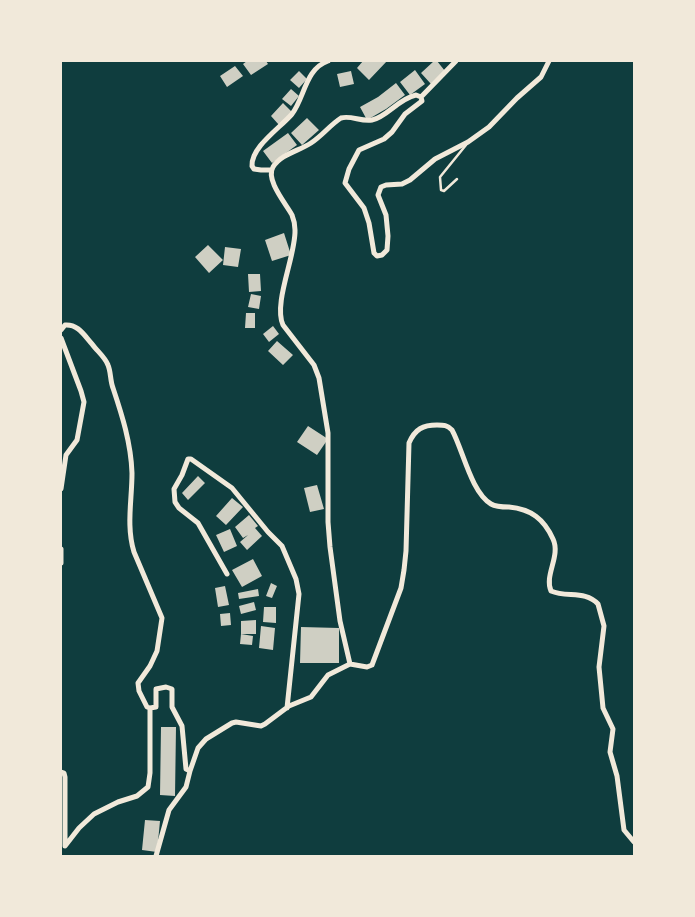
<!DOCTYPE html>
<style>
body{margin:0}
#map{position:relative;width:695px;height:917px;overflow:hidden;background:#0f3d3e;font-family:"Source Sans 3",sans-serif}
canvas{display:block}
.frame{position:absolute;inset:0;border:62px solid #f1e9da;pointer-events:none}
</style>
<div id="map">
<canvas width="695" height="917"></canvas>
<div class="frame"></div>
</div>
<script>
const ctx = document.querySelector('canvas').getContext('2d');
ctx.lineJoin = 'round';
function paint(path, color) {
  ctx.fillStyle = color;
  ctx.fill(path, 'evenodd');
}
function trace(path, color, width, dash) {
  ctx.strokeStyle = color;
  ctx.lineWidth = width;
  ctx.lineCap = dash ? 'butt' : 'round';
  ctx.setLineDash(dash || []);
  ctx.stroke(path);
}
paint(new Path2D(`
 M247 61H266L268 64 251 75 243 64Z
 M363 61H387L369 80 357 68Z
 M434 61H437L445 71 431 84 421 73Z
 M235 66 243 76 227 87 220 76Z
 M415 70 425 84 410 95 400 82Z
 M299 71 307 79 299 88 290 80Z
 M351 71 354 84 340 87 337 74Z
 M396 83 405 95 386 109 367 120 360 107 378 97Z
 M291 89 299 96 291 106 282 99Z
 M283 103 292 112 279 125 271 116Z
 M307 118 319 130 302 145 291 133Z
 M288 133 297 145 272 163 263 151Z
 M284 233 291 255 272 261 265 240Z
 M208 245 223 260 209 273 195 257Z
 M225 247 241 249 238 267 223 265Z
 M248 274H260L261 291 249 292Z
 M251 294 261 296 259 309 248 307Z
 M246 313H255V328H245Z
 M273 326 279 334 269 342 263 334Z
 M277 341 293 355 283 365 268 351Z
 M308 426 328 439 317 455 297 442Z
 M198 476 205 483 188 500 182 493Z
 M317 485 324 509 310 512 304 488Z
 M232 498 243 507 226 525 216 516Z
 M249 515 258 526 255 528 262 536 247 550 240 542 248 535 243 538 235 527Z
 M230 529 237 546 224 552 216 535Z
 M253 559 262 576 242 587 232 570Z
 M271 583 277 586 272 598 266 596Z
 M225 586 229 605 218 607 215 588Z
 M258 589 259 596 239 599 238 593Z
 M254 602 256 610 241 614 239 606Z
 M264 607H276V623L263 622Z
 M230 613 231 625 221 626 220 614Z
 M256 620V634H241V621Z
 M261 626 275 628 273 650 259 648Z
 M301 627 339 628V663H300Z
 M241 634 253 636 252 645 240 644Z
 M161 727H176L175 796 160 795Z
 M145 820 160 821 157 852 142 850Z`), '#cfcfc3');
trace(new Path2D(`
 M457 179 444 191 441 190 440 177 466 145`), '#f1e9da', 2.5);
trace(new Path2D(`
 M421 97 456 61
 M271 170H261L254 169 252 166C251 147 280 128 292 114 305 97 305 69 328 61
 M61 330 65 325C78 324 84 335 92 344 97 351 105 357 108 365 111 372 110 380 113 388 122 415 131 443 132 473 132 500 126 526 134 552L162 618 157 651 150 666 138 683 139 691 147 707 150 708 156 707V689L166 687 172 689V707L182 726 186 769 190 771 198 748 206 739 232 723 236 722 261 726 265 724 289 706 311 697 328 675 350 664 340 621 330 547 328 522V433L319 378 314 365 283 325C273 303 296 255 295 230 295 225 294 220 292 215 287 205 265 180 273 167 281 154 299 151 311 143 322 136 330 125 341 118 351 115 361 122 372 120 387 117 398 99 416 95L421 97 422 101 405 114 392 132 384 139 359 150 349 169 345 183 364 208 369 223 374 253 377 256 382 255 387 250 388 236 386 215 378 195 381 187 386 185 402 184 410 180 435 159 468 142 489 127 517 98 541 77 549 61
 M61 338 81 391 84 402 77 440 66 455 61 489
 M61 549V563
 M227 574 198 523 179 508 175 502 174 489 182 475 188 459H191L232 488 268 532 282 546 296 579 299 594 287 708
 M350 664 367 667 372 665 401 588 404 570 406 551 409 443C415 429 423 425 437 425 444 425 447 425 452 430 463 450 471 492 491 504 496 507 504 507 509 507 531 509 544 519 553 539 561 556 544 575 551 591 567 598 585 590 598 604L604 626 599 667 603 708 613 729 610 752 617 776 624 830 634 842
 M61 772 64 773 65 777V846L79 828 94 814 118 802 137 796 148 787 150 773V708
 M156 856 169 810 186 787 190 771`), '#f1e9da', 5);
</script>
